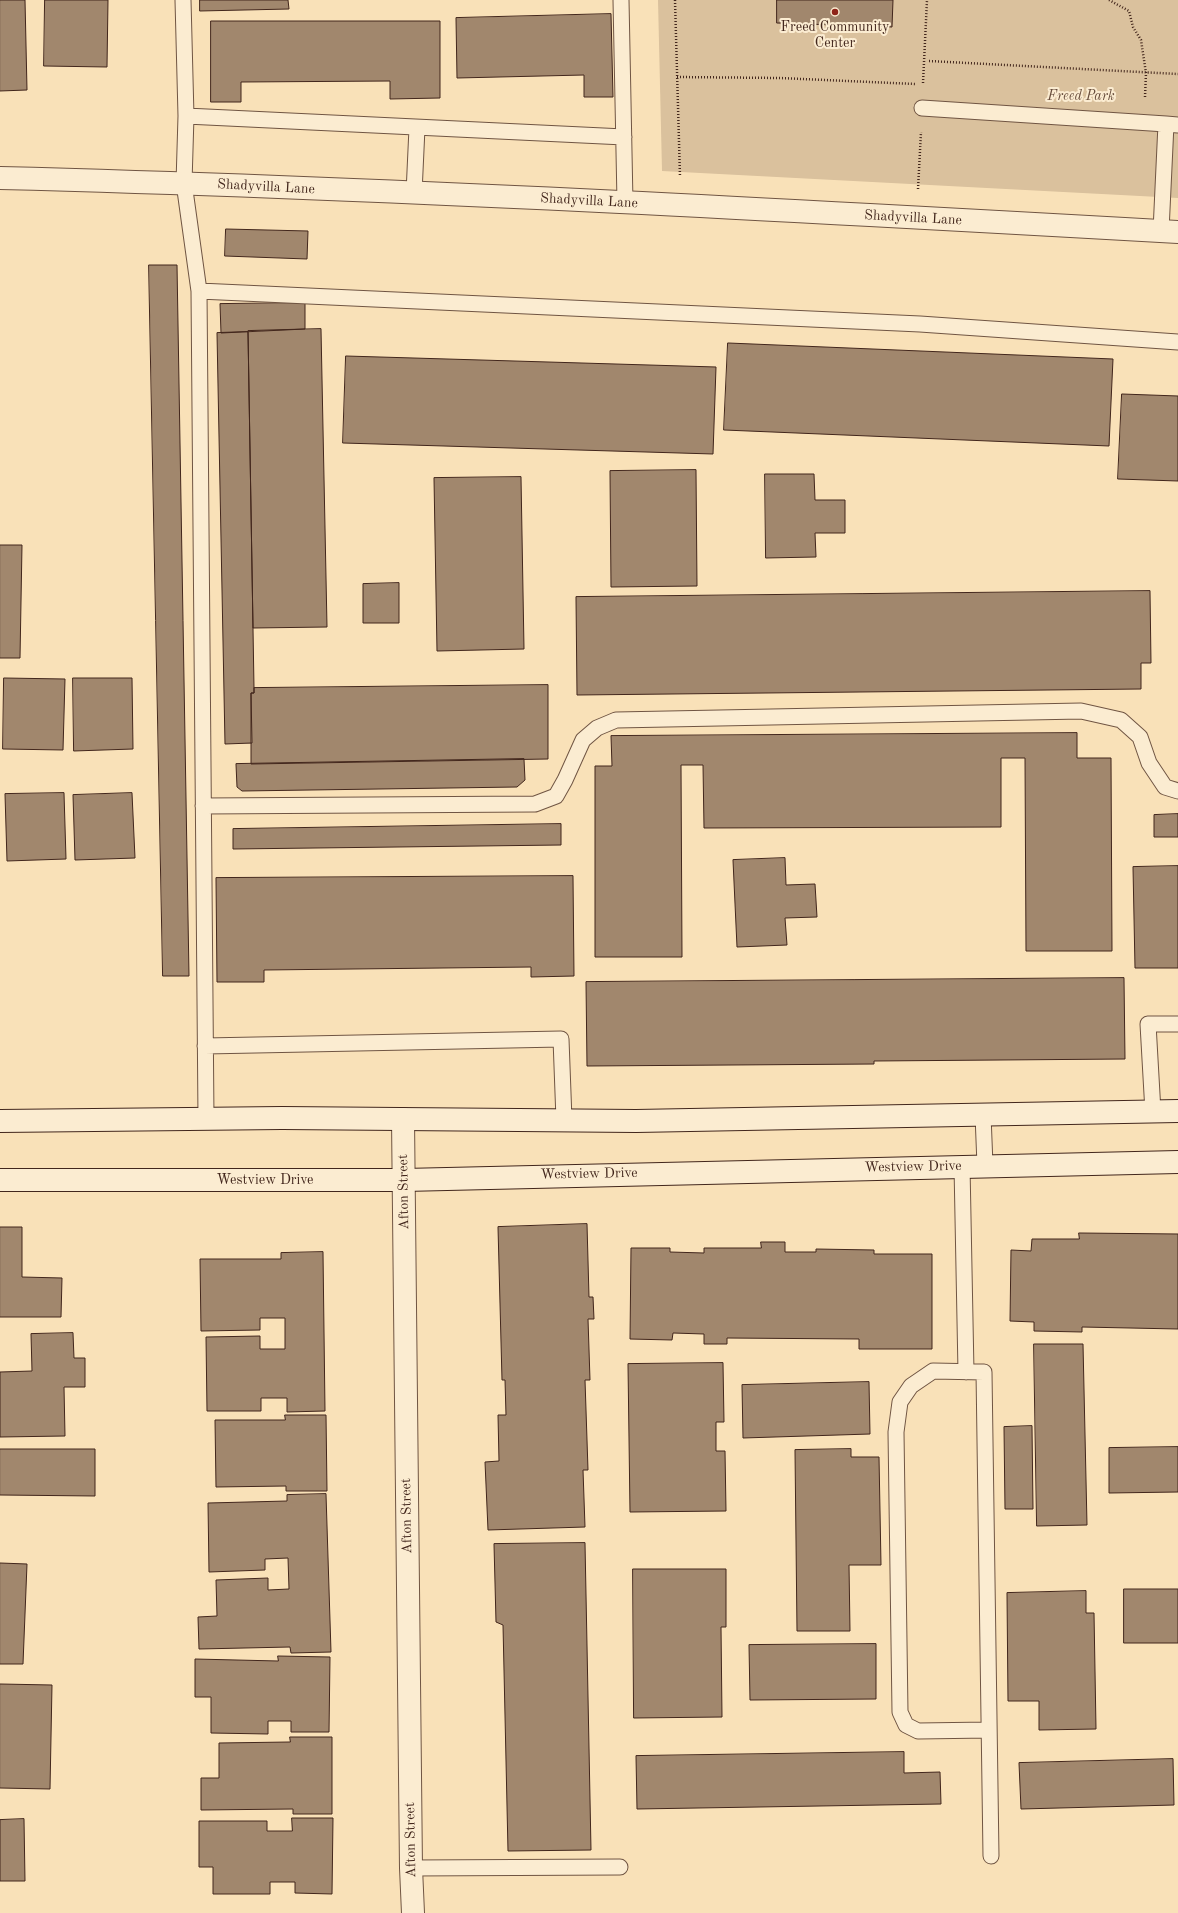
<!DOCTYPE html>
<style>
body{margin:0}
canvas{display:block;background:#f9e1b8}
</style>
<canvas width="1178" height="1913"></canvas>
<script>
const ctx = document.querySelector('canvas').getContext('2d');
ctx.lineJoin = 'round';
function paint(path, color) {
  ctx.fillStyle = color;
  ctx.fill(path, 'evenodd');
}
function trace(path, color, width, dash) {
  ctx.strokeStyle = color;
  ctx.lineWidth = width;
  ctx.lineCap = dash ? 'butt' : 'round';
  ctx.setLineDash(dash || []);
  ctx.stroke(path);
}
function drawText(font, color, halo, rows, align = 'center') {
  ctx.font = font + ' "Old Standard TT",serif';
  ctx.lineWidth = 4;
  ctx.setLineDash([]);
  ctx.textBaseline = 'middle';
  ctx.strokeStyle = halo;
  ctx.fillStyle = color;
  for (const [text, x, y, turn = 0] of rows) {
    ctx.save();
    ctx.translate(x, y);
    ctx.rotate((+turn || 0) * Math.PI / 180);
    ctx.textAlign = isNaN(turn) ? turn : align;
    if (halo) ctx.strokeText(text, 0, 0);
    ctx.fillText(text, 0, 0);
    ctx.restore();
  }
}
paint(new Path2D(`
 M658 0H1178V198L662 171Z`), '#dac19d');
const building = new Path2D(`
 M0 0H25L27 90 0 91Z
 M45 0H108L107 67 44 66Z
 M200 0H288L289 9 200 11Z
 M777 0H893L892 27 777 23Z
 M611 14 613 97H584V75L457 78 456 18Z
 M211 21H440V98L390 99V81L241 82V102H211Z
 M226 229 308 231 307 259 225 256Z
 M149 265H177L189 976H163Z
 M305 303V329L221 333 220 304Z
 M321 329 327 627 253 628 248 331Z
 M248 332 254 688V693H251L252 743 225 744 217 333Z
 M728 343 1113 359 1109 446 724 430Z
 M346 356 716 367 713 454 343 443Z
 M1122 394 1178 396V481L1118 479Z
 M696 470 697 586 611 587 610 471Z
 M765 474H814L815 500H845V533H815L816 557 766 558Z
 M521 477 524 649 437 651 434 478Z
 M0 545H22L20 658H0Z
 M399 583V623H363V584Z
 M1150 591 1151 663H1141V689L577 695 576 597Z
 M4 678 65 679 63 750 3 749Z
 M73 678H132L133 749 74 751Z
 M548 685V759L251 764V693H254V688Z
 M1077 733V758H1111L1112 951H1026L1025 758H1001V827L704 828 703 765H681L682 957H595V766H612L611 736Z
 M524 759 525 780 517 787 242 791 237 787 236 764Z
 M64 793 66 859 7 861 5 794Z
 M132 793 135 858 75 860 73 795Z
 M1178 814V837H1154V815Z
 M561 824V845L233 849V829Z
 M785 858 786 885 815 884 817 917 785 918 787 945 737 947 733 860Z
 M1178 866V968H1135L1133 867Z
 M573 876 574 976 531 977V967L264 970V982H217L216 878Z
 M1124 978 1125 1059 874 1061V1064L587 1066 586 982Z
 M587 1224 589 1297H593L594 1319H588L590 1380H585L588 1470H583L585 1527 488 1530 485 1462 499 1461 498 1415H506L505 1380H502L498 1227Z
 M0 1227H22V1277L62 1278 61 1317H0Z
 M1079 1233 1178 1234V1329L1082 1327V1332L1034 1331V1322L1010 1321 1011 1250 1031 1251 1032 1239H1079Z
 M761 1242H785V1252H816V1249L874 1250V1254H932V1349H859V1339L727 1338V1344H704V1334L673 1333 672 1340 630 1339 631 1248H670V1252L704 1253V1248H761Z
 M323 1252 325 1411 287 1412V1398H261V1411H207L206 1337 260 1336V1349H285V1318H260V1330L201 1331 200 1259H281V1253Z
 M73 1333 74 1358H85V1387H64L65 1436 0 1437V1372L32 1371 31 1334Z
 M1034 1344H1083L1087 1525 1037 1526Z
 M723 1363 724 1422H716V1451H725L726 1511 630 1512 628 1364Z
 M869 1382 870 1434 743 1438 742 1385Z
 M285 1415H326L327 1491H286V1486L216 1487 215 1420H285Z
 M1032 1426 1033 1509H1005L1004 1427Z
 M1178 1447V1492L1109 1493V1448Z
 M0 1449H95V1496L0 1495Z
 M851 1449V1457H879L881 1565H849L850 1631H797L795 1450Z
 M326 1494 331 1652 291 1653 290 1647 199 1649 198 1617 217 1616 216 1580 268 1578V1590L289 1589 288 1558 265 1559V1570L209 1572 208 1503 287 1501V1495Z
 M585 1543 591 1850 508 1851 503 1625 496 1622 494 1544Z
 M0 1563 27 1564 23 1664H0Z
 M633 1569H726V1627H721L722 1717 634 1718Z
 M1124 1589H1178V1643H1124Z
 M1086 1591V1613H1094L1096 1729 1039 1730V1701H1008L1007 1593Z
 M876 1644V1699L750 1700 749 1645Z
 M278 1656 330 1657 329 1732H291V1721H268V1734L211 1733V1697H195V1659L278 1661Z
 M0 1684 52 1685 50 1789 0 1788Z
 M290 1737H332V1814H293V1809L201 1810V1778H219V1743L290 1742Z
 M904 1752V1773L940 1772 941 1804 637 1809 636 1756Z
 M1173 1759 1174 1805 1021 1809 1019 1763Z
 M292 1818H333L332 1894 295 1893V1882H270V1894H213V1867H199V1821H267V1831H292Z
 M24 1819 25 1881H0V1820Z`);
paint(building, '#a1876d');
trace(building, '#42261c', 1);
const service = new Path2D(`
 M183 0 186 116 184 183 199 291 206 1119
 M621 0 625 202
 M922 108 1166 124
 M186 116 624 137
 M414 193 417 128
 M1161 231 1166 124 1178 125
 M199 291 920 324 1178 342
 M203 806 535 804 556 796 565 780 583 740 597 728 616 720 1081 711 1121 720 1140 737 1149 763 1165 787 1178 791
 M205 1046 561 1039 564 1120
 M1153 1112 1148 1024H1178
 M983 1115 985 1165
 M962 1166 966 1372
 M989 1730 918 1731 906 1725 900 1712 896 1432 900 1402 911 1386 933 1371 984 1372 991 1856
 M411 1868 620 1867`);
const minor = new Path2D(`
 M0 178C393 188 786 210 1178 232
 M403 1119 411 1868 413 1913`);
const secondary = new Path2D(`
 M0 1121 282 1118 636 1121 1178 1111
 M0 1180H404L1178 1162`);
trace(service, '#705543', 17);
trace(minor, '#705543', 24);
trace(secondary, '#42261c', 24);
trace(new Path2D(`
 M675 0 680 177
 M1109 0 1129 11 1133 27 1141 40 1146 73 1145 97
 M929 61 1178 74
 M677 77 780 78 915 84
 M923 83 927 0
 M918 189 921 132`), '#42261c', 2.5, [1, 2]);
trace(service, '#fbecd1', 15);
trace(minor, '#fbecd1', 22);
trace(secondary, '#fbecd1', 22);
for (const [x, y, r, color] of [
 [835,12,4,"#8f2418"]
]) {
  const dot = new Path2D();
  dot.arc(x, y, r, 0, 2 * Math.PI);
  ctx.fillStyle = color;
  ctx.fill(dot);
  trace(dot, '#fbecd1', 1.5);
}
drawText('14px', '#42261c', '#fbecd1', [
 ["Freed Community",835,27],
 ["Center",835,43]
]);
drawText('italic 14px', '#684d3c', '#fbecd1', [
 ["Freed Park",1081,96]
]);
drawText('14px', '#42261c', '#fbecd1', [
 ["Shadyvilla Lane",266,187,3],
 ["Shadyvilla Lane",589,201,3],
 ["Shadyvilla Lane",913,218,3],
 ["Westview Drive",913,1167,-1],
 ["Westview Drive",589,1174,-1],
 ["Westview Drive",265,1180],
 ["Afton Street",404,1192,-91],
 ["Afton Street",407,1516,-91],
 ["Afton Street",411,1840,-91]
]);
</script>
